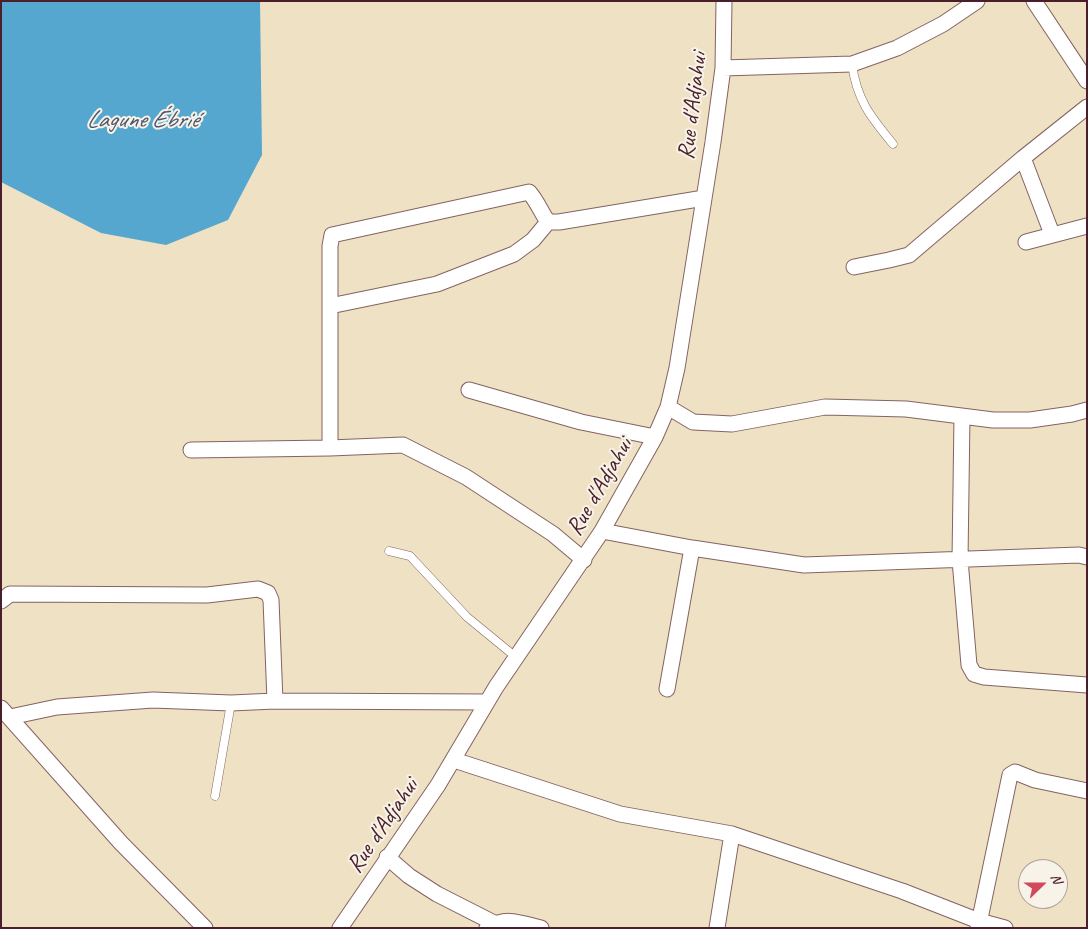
<!DOCTYPE html>
<meta charset="utf-8">
<style>
body{margin:0}
#map{position:relative;width:1088px;height:929px;overflow:hidden;background:#efe1c4;font-family:Caveat,sans-serif}
canvas{display:block}
.frame{position:absolute;inset:0;border:2px solid #4a1f2b;pointer-events:none}
.north{position:absolute;left:1018px;top:859px;width:50px;height:50px;box-sizing:border-box;background:#f7f3e8;border:1px solid #b29e9c;border-radius:50%;rotate:68deg;font-size:14px;font-weight:700;line-height:20px;text-align:center;color:#4a1f2b}
.north::after{content:'';display:block;margin:auto;width:18px;height:22px;background:#d1495b;clip-path:polygon(50% 0,100% 100%,50% 72%,0 100%)}
</style>
<div id="map">
<canvas width="1088" height="929"></canvas>
<div class="frame"></div>
<div class="north">N</div>
</div>
<script>
const ctx = document.querySelector('canvas').getContext('2d');
ctx.lineJoin = 'round';
function paint(path, color) {
  ctx.fillStyle = color;
  ctx.fill(path, 'evenodd');
}
function trace(path, color, width, dash) {
  ctx.strokeStyle = color;
  ctx.lineWidth = width;
  ctx.lineCap = dash ? 'butt' : 'round';
  ctx.setLineDash(dash || []);
  ctx.stroke(path);
}
function drawText(font, color, halo, rows, align = 'center') {
  ctx.font = font + ' Caveat,sans-serif';
  ctx.lineWidth = 4;
  ctx.setLineDash([]);
  ctx.textBaseline = 'middle';
  ctx.strokeStyle = halo;
  ctx.fillStyle = color;
  for (const [text, x, y, turn = 0] of rows) {
    ctx.save();
    ctx.translate(x, y);
    ctx.rotate((+turn || 0) * Math.PI / 180);
    ctx.textAlign = isNaN(turn) ? turn : align;
    if (halo) ctx.strokeText(text, 0, 0);
    ctx.fillText(text, 0, 0);
    ctx.restore();
  }
}
paint(new Path2D(`
 M1 1H260L262 155 228 220 166 245 101 233 1 182Z`), '#55a7d0');
const service = new Path2D(`
 M852 64C857 101 871 117 893 144
 M389 551 410 556 467 617 517 658
 M215 796 231 703`);
const minor = new Path2D(`
 M1034 1 1087 81
 M723 68 852 64 897 48 943 24 977 1
 M1023 158 1052 234
 M1026 242 1087 226
 M854 267 889 260 909 255 1023 158 1087 107
 M330 306 437 284 514 254 533 240 548 222
 M469 390 581 422 655 437
 M668 407 693 422 732 424 825 407 906 409 993 420H1030L1072 414 1087 410
 M962 416 960 560 969 665 974 674 984 677 1087 685
 M330 448V246L332 235 529 192C537 201 541 212 548 222H559L704 198
 M191 450 330 448 403 445 466 477 553 534 584 560
 M602 531 692 548 804 565 1079 555 1087 557
 M1 601 10 594 207 595 258 589 268 593 271 600 275 701
 M667 689 692 548
 M1 708 121 843 205 928
 M10 717 57 707 153 700 231 703 275 701 487 702
 M454 760 620 814 732 834 902 891 979 921 1005 928
 M387 857 409 876 437 894 494 923
 M340 928 438 785 496 687 602 531 655 437 668 407 677 368 713 142 723 68 724 1
 M487 928C507 916 520 923 541 928
 M717 928 732 834
 M978 928 1010 775 1015 772 1035 780 1087 791`);
trace(service, '#846361', 9);
trace(minor, '#846361', 17);
trace(service, '#fff', 8);
trace(minor, '#fff', 15);
drawText('24px', '#4a1f2b', '#f7f3e8', [
 ["Rue d'Adjahui",693,106,-83],
 ["Rue d'Adjahui",600,487,-60],
 ["Rue d'Adjahui",383,826,-56]
]);
drawText('italic 25px', '#4e556d', '#f7f3e8', [
 ["Lagune Ébrié",142,120]
]);
</script>
